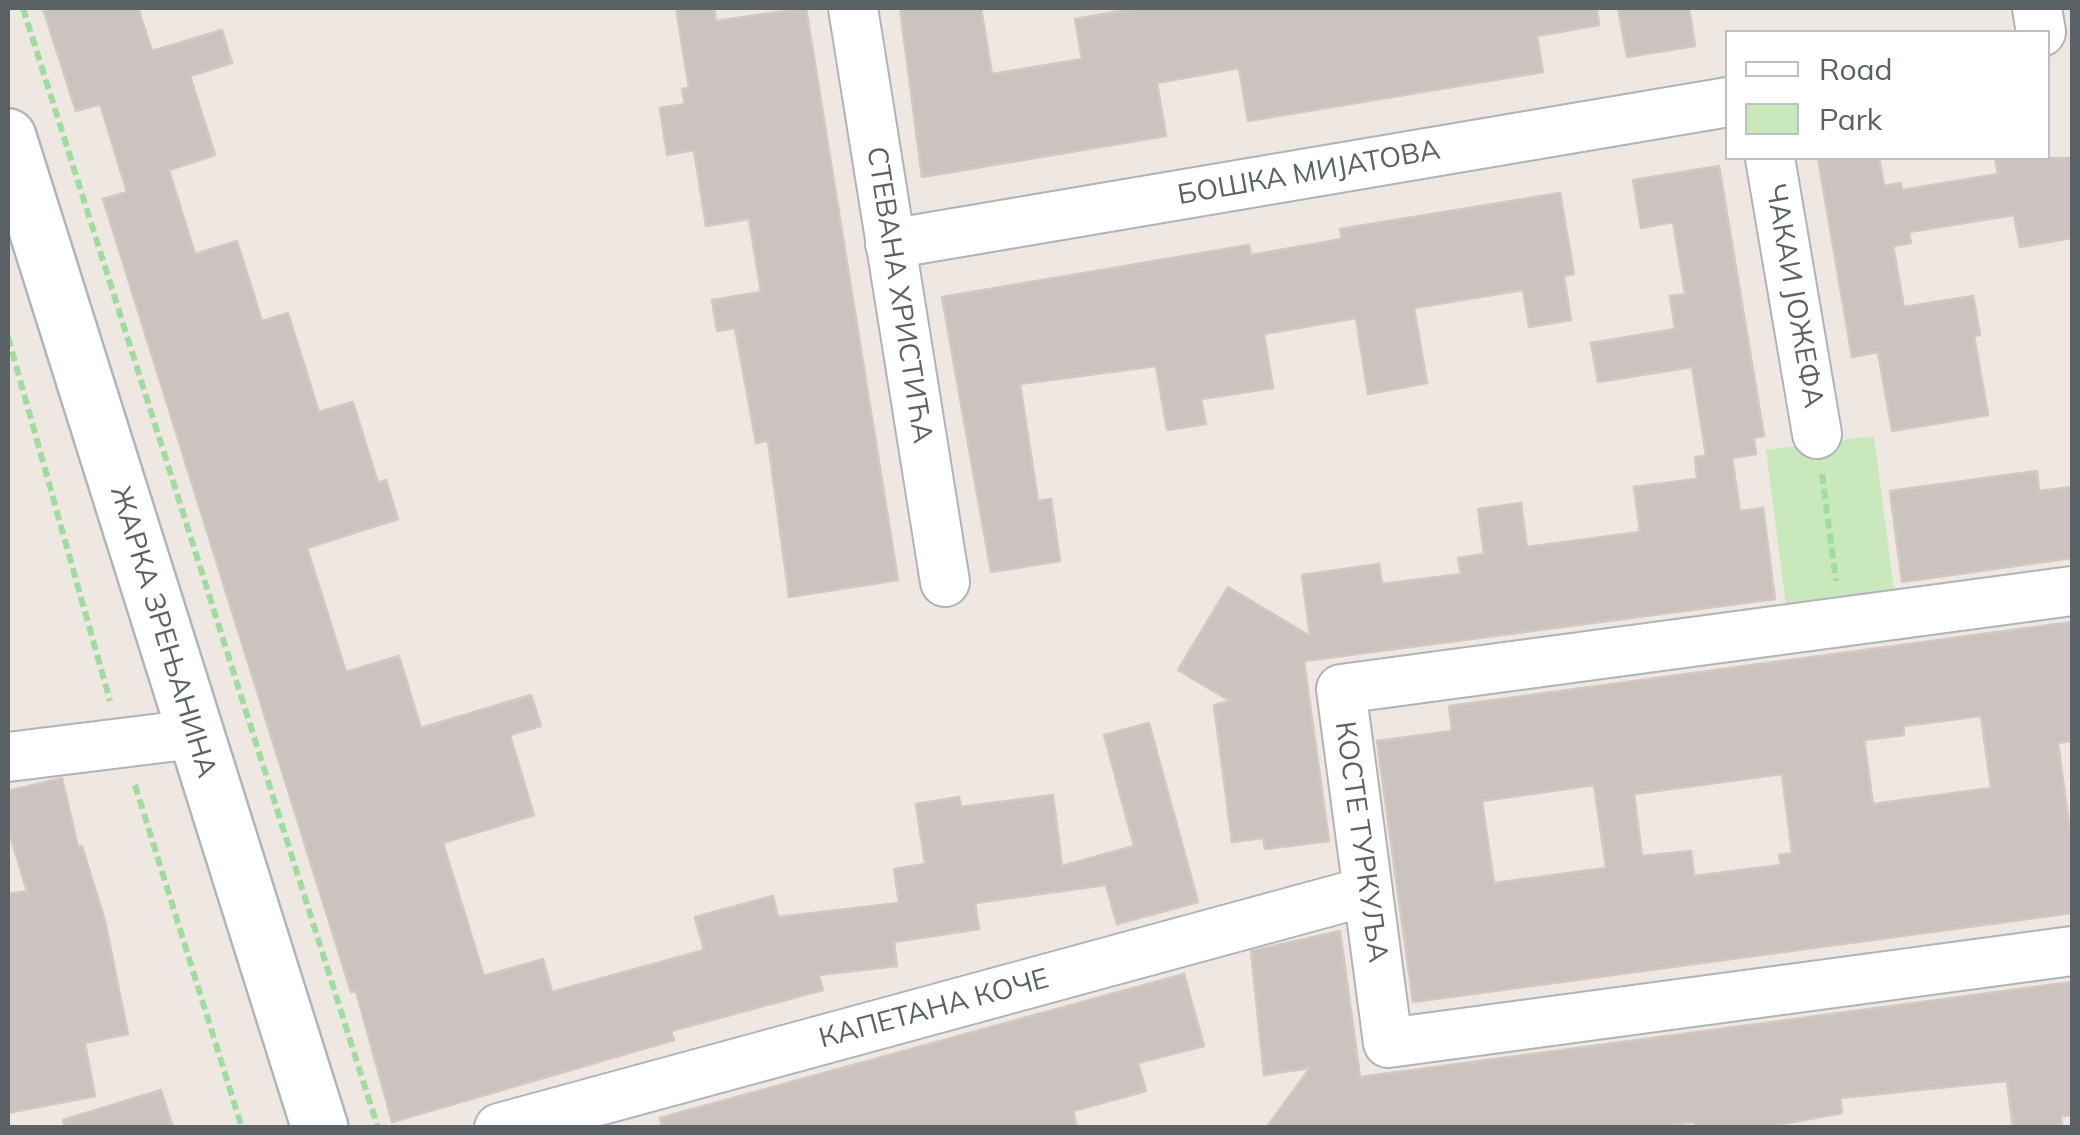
<!DOCTYPE html>
<meta charset="utf-8">
<style>
body{margin:0}
#map{position:relative;width:2080px;height:1135px;overflow:hidden;background:#efe8e2;font-family:Mulish,sans-serif}
canvas{display:block}
.frame{position:absolute;inset:0;border:10px solid #5a6265;pointer-events:none}
.legend{position:absolute;left:1725px;top:30px;width:325px;height:130px;box-sizing:border-box;background:#fff;border:2px solid #bdc0c1;margin:0;padding:12px 18px;list-style:none;font-size:30px;color:#5a6265}
.legend li{display:flex;align-items:center;gap:20px;height:50px}
.legend b{width:50px;border:2px solid #bdc0c1}
</style>
<div id="map">
<canvas width="2080" height="1135"></canvas>
<div class="frame"></div>
<ul class="legend">
<li><b style="height:12px;background:#fff"></b>Road</li>
<li><b style="height:28px;background:#c9e9bc"></b>Park</li>
</ul>
</div>
<script>
const ctx = document.querySelector('canvas').getContext('2d');
ctx.lineJoin = 'round';
function paint(path, color) {
  ctx.fillStyle = color;
  ctx.fill(path, 'evenodd');
}
function trace(path, color, width, dash) {
  ctx.strokeStyle = color;
  ctx.lineWidth = width;
  ctx.lineCap = dash ? 'butt' : 'round';
  ctx.setLineDash(dash || []);
  ctx.stroke(path);
}
function drawText(font, color, halo, rows, align = 'center') {
  ctx.font = font + ' Mulish,sans-serif';
  ctx.lineWidth = 10;
  ctx.setLineDash([]);
  ctx.textBaseline = 'middle';
  ctx.strokeStyle = halo;
  ctx.fillStyle = color;
  for (const [text, x, y, turn = 0] of rows) {
    ctx.save();
    ctx.translate(x, y);
    ctx.rotate((+turn || 0) * Math.PI / 180);
    ctx.textAlign = isNaN(turn) ? turn : align;
    if (halo) ctx.strokeText(text, 0, 0);
    ctx.fillText(text, 0, 0);
    ctx.restore();
  }
}
paint(new Path2D(`
 M1874 436 1897 614 1789 629 1766 450Z`), '#c9e9bc');
const building = new Path2D(`
 M43 8H138L152 51 222 30 232 63 190 76 215 155 169 170 195 254 237 241 262 321 288 313 319 412 353 402 378 483 386 480 398 519 307 548 346 672 399 656 421 728 531 695 541 726 510 735 534 815 443 843 484 976 543 959 552 992 704 950 695 917 773 896 778 917 899 903 894 869 925 864 916 804 959 797 961 807 1053 795 1062 866 1134 846 1104 735 1149 723 1198 902 1117 924 1106 885 975 903 979 929 894 942 897 966 819 975 823 990 671 1031 674 1040 392 1122 356 991 351 992 103 199 127 192 100 104 76 111Z
 M676 8H714L716 21 806 8 898 580 789 597 768 441 756 443 735 328 717 331 712 300 761 292 749 219 706 226 694 150 667 155 660 108 685 104 682 89 689 88Z
 M900 8H981L992 74 1082 59 1075 19 1136 8H1597L1599 25 1537 36 1543 72 1248 121 1239 68 1157 83 1166 136 922 177Z
 M1618 8H1689L1695 46 1627 57Z
 M1818 158H1879L1884 186 1901 183 1902 190 1998 174 1995 158H2072V238L2020 247 2014 215 1909 232 1911 243 1893 246 1904 307 1973 296 1980 335 1974 336 1988 415 1892 431 1878 352 1852 357Z
 M1719 166 1764 436 1754 438 1756 454 1732 458 1740 511 1763 508 1775 599 1304 661 1329 841 1265 849 1263 838 1232 842 1214 705 1230 701 1178 670 1228 587 1310 636 1302 575 1379 564 1382 584 1461 574 1458 558 1484 554 1478 509 1521 503 1527 547 1640 532 1634 487 1697 479 1695 457 1706 456 1692 367 1598 382 1591 343 1675 329 1670 296 1685 294 1673 222 1641 228 1633 180Z
 M1560 193 1574 274 1564 276 1571 320 1529 327 1523 290 1414 308 1427 383 1368 394 1356 318 1264 334 1273 388 1201 399 1206 424 1167 430 1156 366 1020 384 1038 501 1051 499 1060 561 991 572 942 297 1249 245 1251 255 1342 239 1340 229Z
 M2037 471 2039 491 2072 487V558L1902 582 1890 491Z
 M2072 622V741L2058 743 2069 824 2072 823V913L1413 1002 1377 741 1452 731 1449 706ZM1981 716 1991 788 1873 804 1864 740 1904 735 1903 726ZM1782 774 1792 853 1779 855 1781 865 1694 876 1691 851 1642 856 1634 794ZM1594 785 1606 868 1494 883 1482 801Z
 M62 778 78 847 82 846 105 921 128 1034 85 1043 95 1096 8 1113V894L27 891 8 829V791Z
 M1340 931 1360 1077 2072 982V1115L2061 1116 2062 1128H2013L2007 1081 1840 1098 1842 1113 1762 1128H1694V1122L1657 1128H1266L1310 1068 1264 1075 1251 951Z
 M1184 974 1204 1046 1138 1063 1146 1091 1073 1111 1077 1128H662L660 1118Z
 M161 1090 173 1128H65L63 1120Z`);
paint(building, '#cac3bf');
trace(building, '#d4c8c0', 2.5);
const minor = new Path2D(`
 M853 8 945 582
 M2037 8 2041 32
 M1770 158 1817 434
 M890 244 1728 102
 M2072 591 1341 689 1388 1043 2072 951
 M8 757 194 734
 M499 1128 1368 891`);
const secondary = new Path2D(`
 M8 137 320 1128`);
trace(minor, '#aeb4b7', 52);
trace(secondary, '#afb6b9', 60);
trace(new Path2D(`
 M23 8 378 1128
 M8 337 110 701
 M1822 474 1836 581
 M135 785 242 1128`), '#9fdd9e', 6, [10, 5]);
trace(minor, '#fff', 48);
trace(secondary, '#fff', 55);
drawText('28px', '#5a6265', '#fff', [
 ["БОШКА МИЈАТОВА",1309,173,-10],
 ["СТЕВАНА ХРИСТИЋА",899,295,81],
 ["ЧАКАИ ЈОЖЕФА",1794,296,80],
 ["ЖАРКА ЗРЕЊАНИНА",163,632,73],
 ["КОСТЕ ТУРКУЉА",1361,842,82],
 ["КАПЕТАНА КОЧЕ",934,1009,-15]
]);
</script>
